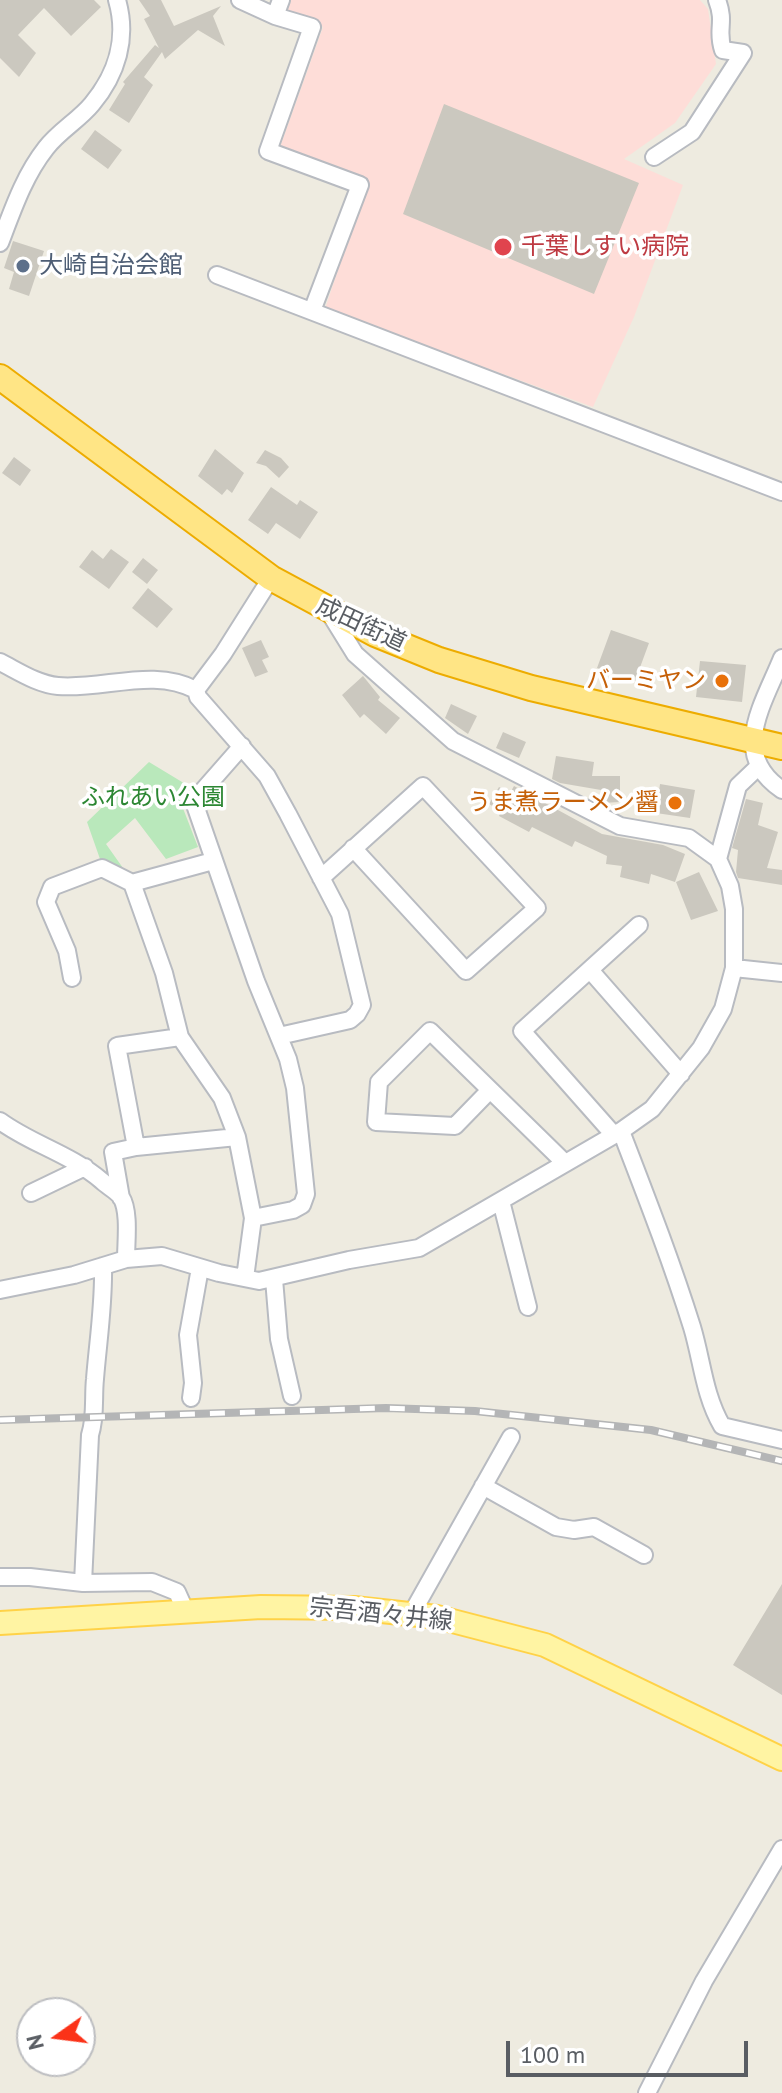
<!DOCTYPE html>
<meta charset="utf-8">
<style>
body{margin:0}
#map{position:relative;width:782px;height:2093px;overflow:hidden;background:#eeebe0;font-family:"PT Sans",sans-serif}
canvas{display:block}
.north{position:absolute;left:16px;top:1997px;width:80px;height:80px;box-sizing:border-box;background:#fff;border:2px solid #bdbec1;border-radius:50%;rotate:256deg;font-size:22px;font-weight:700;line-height:32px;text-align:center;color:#595d63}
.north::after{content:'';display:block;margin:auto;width:28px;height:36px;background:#fb3218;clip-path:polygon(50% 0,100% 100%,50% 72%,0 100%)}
.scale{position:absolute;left:506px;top:2041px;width:242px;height:36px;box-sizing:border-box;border:4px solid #595d63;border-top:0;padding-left:10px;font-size:24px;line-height:28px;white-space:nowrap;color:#595d63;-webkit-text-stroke:6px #fff;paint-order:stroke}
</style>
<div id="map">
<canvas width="782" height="2093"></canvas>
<div class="north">N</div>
<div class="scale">100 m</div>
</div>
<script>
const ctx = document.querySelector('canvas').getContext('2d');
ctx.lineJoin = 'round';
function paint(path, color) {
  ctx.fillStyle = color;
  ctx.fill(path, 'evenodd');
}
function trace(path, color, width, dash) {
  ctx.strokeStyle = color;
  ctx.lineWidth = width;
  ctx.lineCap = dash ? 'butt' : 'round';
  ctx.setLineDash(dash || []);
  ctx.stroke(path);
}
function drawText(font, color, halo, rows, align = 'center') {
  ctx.font = font + ' "PT Sans","Noto Sans JP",sans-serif';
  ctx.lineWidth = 7;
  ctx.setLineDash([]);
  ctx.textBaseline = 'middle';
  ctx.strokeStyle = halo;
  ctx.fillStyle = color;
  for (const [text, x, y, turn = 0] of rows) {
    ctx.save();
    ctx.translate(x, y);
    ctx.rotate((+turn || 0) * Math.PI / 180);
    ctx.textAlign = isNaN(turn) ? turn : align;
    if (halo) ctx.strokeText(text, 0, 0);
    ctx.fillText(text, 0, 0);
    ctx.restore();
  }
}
paint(new Path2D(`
 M291 0H700L708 9 716 64 675 123 624 159 683 185 634 317 593 407 325 309 367 182 280 147 323 27 288 10Z`), '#feddd8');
paint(new Path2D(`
 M149 762 187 785 179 798 198 847 166 859 135 818 106 844 123 868 100 859 87 822Z`), '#b9e8bb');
paint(new Path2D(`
 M0 0H94L101 7 71 36 44 8 18 35 36 53 19 77 0 58Z
 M139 0H161L174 26 221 6 213 16 225 46 198 30 165 59 162 52 144 77 153 85 129 123 109 110 125 84 123 82 155 45 159 48 144 19 150 16Z
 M444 104 639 183 594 294 403 214Z
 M95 130 122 150 108 169 81 149Z
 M13 241 44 251 29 296 9 289 14 272 4 268Z
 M215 449 244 473 232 493 227 489 222 495 198 476Z
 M265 450 281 458 289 467 279 478 266 466 256 463Z
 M14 457 31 470 20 486 2 473Z
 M271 487 297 505 300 500 318 512 300 539 276 523 268 534 248 520Z
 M111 549 129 562 109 589 79 567 92 550 103 559Z
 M143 558 158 570 147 584 132 572Z
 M148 588 173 609 157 628 132 608Z
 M611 630 649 643 635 681 597 668Z
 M261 640 269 657 262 660 268 672 255 677 242 648Z
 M700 661 746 665 742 702 696 697Z
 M363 676 380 697 378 700 400 718 386 734 364 714 360 718 342 695Z
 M451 704 477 716 468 734 445 718Z
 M503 732 526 742 519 758 496 748Z
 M556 756 594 762 592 776H620V802L601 803V790L560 783 552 779Z
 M660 784 695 790 690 818 656 813Z
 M514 786 602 834 663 845 685 854 675 882 651 874 649 884 620 877 622 866 606 864 607 856 575 841 572 847 532 827 529 832 499 816 501 811 489 804 499 787 510 793Z
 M746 799 763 803 758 825 778 832 767 868 782 870V885L738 878 736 872 738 850 732 848Z
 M699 872 718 911 691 920 676 882Z
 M782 1584V1695L733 1665Z`), '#cbc8bf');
const minor = new Path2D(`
 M240 0 275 16
 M281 0 275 16 312 27 268 151 360 185 312 311
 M654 157 692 132 743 53 723 50C716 30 726 23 717 0
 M0 243C13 209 24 176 46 148 59 131 79 120 92 104 117 74 128 38 117 0
 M217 275 782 492
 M782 658C763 705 729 754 782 790
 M0 662C18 671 37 684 58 686 104 690 153 667 196 690L198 697 267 776 288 814 340 914 362 1005 357 1014 350 1020 279 1036
 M196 690 223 654 271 578
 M242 746 199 795 195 805 256 981 288 1059 295 1088 306 1194 302 1205 293 1210 253 1218
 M718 859 738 786 758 767
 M321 878 423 786 537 908 466 971 353 848
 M132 883 164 973 180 1037 222 1098 237 1137 253 1218 245 1278
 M734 968 782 973
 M590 970 681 1074
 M72 978 67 951 46 902 52 887 102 868 132 883 213 861
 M490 1090 455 1126 376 1122 379 1082 430 1031 565 1163
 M0 1121C33 1145 69 1153 102 1181 107 1186 117 1191 121 1197 130 1211 126 1242 126 1259
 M621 1131C646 1196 671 1260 692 1327 702 1360 704 1395 722 1426L782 1440
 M614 1135 522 1031 639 925
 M136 1147 117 1046 180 1037
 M31 1193 85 1167
 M121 1198 113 1152 136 1147 237 1137
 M501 1201 528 1307
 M274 1279 279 1339 292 1396
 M0 1290 74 1275 126 1259 162 1256 219 1273 259 1281 349 1260 419 1248 621 1131 652 1109 701 1048 723 1009 734 968V909L730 886 718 859 689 838 620 826 453 741 355 654 329 612
 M191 1398 193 1383 188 1335 200 1268
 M483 1486 556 1527 574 1530 594 1527 644 1555
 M0 1577H30L83 1583 152 1582 177 1592 186 1612
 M83 1583 90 1435C96 1417 93 1397 95 1379 98 1341 104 1304 103 1266
 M412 1613 511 1437
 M647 2093 704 1981 782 1849`);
const major = new Path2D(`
 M0 1623 261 1607 354 1608 437 1617 545 1645 782 1759`);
const highway = new Path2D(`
 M0 377 271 578 375 634 439 660 531 688 782 747`);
trace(minor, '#b8bbc1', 20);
trace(major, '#ffd247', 26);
trace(highway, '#edac00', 28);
trace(minor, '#fff', 16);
trace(major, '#fff4a3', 22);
trace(highway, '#ffe585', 24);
const rail = new Path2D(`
 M0 1420 386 1408 475 1411 651 1430 782 1461`);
trace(rail, '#b4b5b6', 8);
trace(rail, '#fff', 5, [15]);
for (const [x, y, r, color] of [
 [503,247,10,"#e0444e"],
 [23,266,8,"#5c6f8a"],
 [722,681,8,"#e8710a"],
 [675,803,8,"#e8710a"]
]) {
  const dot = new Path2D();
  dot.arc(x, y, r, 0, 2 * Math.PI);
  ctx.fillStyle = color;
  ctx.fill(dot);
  trace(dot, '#fff', 3);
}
drawText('24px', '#be3a42', '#fff', [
 ["千葉しすい病院",521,247]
], 'left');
drawText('24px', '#4e5e75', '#fff', [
 ["大崎自治会館",39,266]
], 'left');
drawText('24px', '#595d63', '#fff', [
 ["成田街道",361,625,25],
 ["宗吾酒々井線",381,1615,6]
]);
drawText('24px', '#c56008', '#fff', [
 ["バーミヤン",706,681],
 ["うま煮ラーメン醤",659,803]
], 'right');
drawText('24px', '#2c8733', '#fff', [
 ["ふれあい公園",153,798]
]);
</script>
